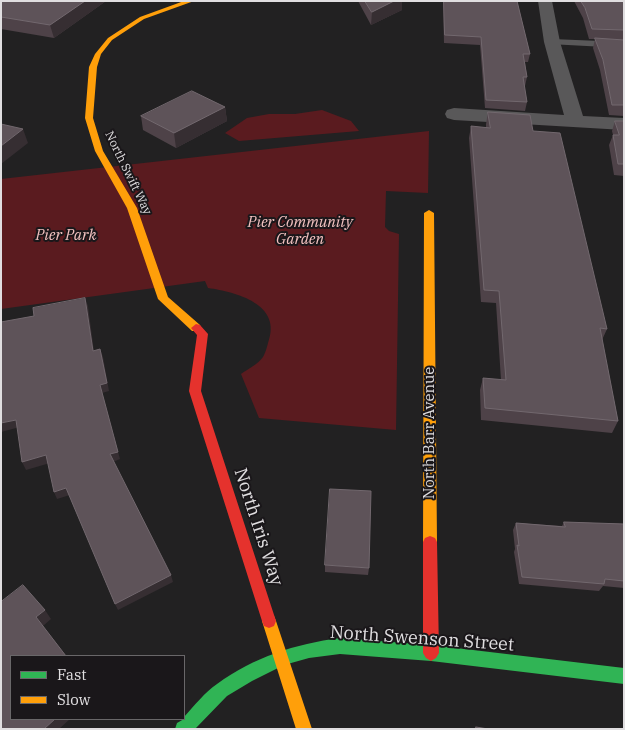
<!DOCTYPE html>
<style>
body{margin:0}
#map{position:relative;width:625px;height:730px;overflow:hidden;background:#222122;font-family:"IBM Plex Serif",serif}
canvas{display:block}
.frame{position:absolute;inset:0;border:2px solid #e0dee0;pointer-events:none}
.legend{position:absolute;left:10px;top:655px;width:175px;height:65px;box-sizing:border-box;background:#1a171a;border:1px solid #696769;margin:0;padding:6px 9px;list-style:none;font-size:15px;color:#e0dee0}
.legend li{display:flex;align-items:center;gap:10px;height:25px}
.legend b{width:25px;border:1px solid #696769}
</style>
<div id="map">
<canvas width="625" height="730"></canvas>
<div class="frame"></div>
<ul class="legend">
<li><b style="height:6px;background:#30b455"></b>Fast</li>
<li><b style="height:6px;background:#ff9f0a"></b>Slow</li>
</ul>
</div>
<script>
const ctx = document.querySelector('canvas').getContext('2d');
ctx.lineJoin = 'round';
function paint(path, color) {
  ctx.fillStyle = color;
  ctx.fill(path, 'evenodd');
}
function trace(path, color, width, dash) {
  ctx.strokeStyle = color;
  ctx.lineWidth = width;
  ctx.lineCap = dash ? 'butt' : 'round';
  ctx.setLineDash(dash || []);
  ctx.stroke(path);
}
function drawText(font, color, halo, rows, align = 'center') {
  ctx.font = font + ' "IBM Plex Serif",serif';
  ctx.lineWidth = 4;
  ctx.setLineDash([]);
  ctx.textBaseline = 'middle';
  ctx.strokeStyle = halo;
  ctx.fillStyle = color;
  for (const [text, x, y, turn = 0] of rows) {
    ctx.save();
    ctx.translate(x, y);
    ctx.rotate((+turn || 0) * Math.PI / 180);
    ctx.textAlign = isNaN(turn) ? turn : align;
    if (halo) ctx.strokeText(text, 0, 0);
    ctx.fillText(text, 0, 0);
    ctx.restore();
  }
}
paint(new Path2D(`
 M322 110 351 121 359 131 239 141 225 133 247 118 269 114H295Z
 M429 131 428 193 386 191 385 227 389 231 399 234 396 430 259 418 241 374C248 369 258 364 263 357 265 354 267 347 268 343 283 304 236 292 208 288L205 281 1 309V179Z`), '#5a1b1f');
paint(new Path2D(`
 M552 39 624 42V48L549 44V40Z`), '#595859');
paint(new Path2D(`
 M538 1H552L560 42 583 116 624 118V130L454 120 447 118 445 114 447 110 454 108 564 115 544 42Z`), '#595859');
paint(new Path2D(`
 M340 638 431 645 624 668V684L431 661 340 654 309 658 284 665 252 681 227 696 195 729H175L177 723 184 719V717C194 706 205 692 217 684 254 657 295 644 340 638Z`), '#30b455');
paint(new Path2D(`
 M184 1H194L144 19 112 40 101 54 97 67 93 118 103 151 137 208 168 297 200 325 201 328 200 331H192L158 299 127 208 95 151 85 118 89 67 95 54 108 38 140 17Z
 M429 210 434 213 437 542 435 546 430 548 425 546 423 542 424 213Z
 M269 614 274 616 276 621 312 729H296L262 621 264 616Z`), '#ff9f0a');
paint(new Path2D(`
 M196 324 200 325 208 334 201 391 276 621 274 626 269 628 264 626 262 621 189 391 197 335 191 328Z
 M430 536 435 538 437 542 439 653 436 658 431 661 426 658 423 653V542L425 538Z`), '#e5322d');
paint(new Path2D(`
 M1 1H106L54 38 1 29Z
 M358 1H402V10L371 25Z
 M443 1H517L530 54 528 62H525L527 77 525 86 524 85 527 102 525 111 485 108 480 45 444 43Z
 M574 1H624V116L609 115 600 70 593 48 595 39H589L583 18Z
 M225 107 227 121 176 148 143 130 141 116Z
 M488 112 533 131 607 329 602 340 618 421 612 433 481 420 480 390 483 378 501 380 496 303 481 302 469 138 471 126 486 128V124Z
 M615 121H624V176L614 175 609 145 613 135 612 131Z
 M564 522 624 524V588L603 586 599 591 519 584 514 552 515 549 513 530 516 523 562 526Z
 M325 565 369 568 368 575 325 572Z`), '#4e4248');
paint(new Path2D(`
 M85 1H106L54 38 50 25Z
 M394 1H402V10L371 25 372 12Z
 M225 107 227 121 176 148 174 133Z
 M23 129 28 143 1 164V146Z
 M85 298 88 306 95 359 93 351Z
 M100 349 103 357 109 391 102 393 120 459 113 462 110 454 100 385Z
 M16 420 20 427 1 432V423Z
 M46 455 50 463 26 470 22 462Z
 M66 488 70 495 57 499 54 492Z
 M171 575 173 582 118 610 115 604Z
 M45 610 51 619 43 626 36 617Z
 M55 719H70L59 729H44Z`), '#362e32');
const building = new Path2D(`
 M1 1H85L50 25 1 17Z
 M365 1H394L372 12Z
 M444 1H517L530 54H523L527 77H523L527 102 486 100 481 37 445 35Z
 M581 1H624V30L592 29 585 8Z
 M595 38 624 40V105H612L603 60Z
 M192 91 225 107 174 133 141 116Z
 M488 112 530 115 533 131 560 133 607 329 600 328 618 421 485 408 483 378 506 380 499 291 484 290 471 126 490 128Z
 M615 121H624V164H618L613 135H619Z
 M1 124 23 129 1 146Z
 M85 298 93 351 100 349 107 383 100 385 118 452 110 454 171 575 115 604 66 488 54 492 46 455 22 462 16 420 1 423V322L34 316 33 308Z
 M330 489 371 491 369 568 325 565Z
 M564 522 624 524V581L605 579 604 584 522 577 517 545 519 546 516 523 565 527Z
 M23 585 45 610 36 617 66 656H11V719H55L44 729H1V602Z
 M476 727 488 729H476Z`);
paint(building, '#5e5359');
trace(building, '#72686e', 1);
drawText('12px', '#e0dee0', '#1a171a', [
 ["North Swift Way",128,173,64]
]);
drawText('italic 15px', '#f3c2c0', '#1a171a', [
 ["Pier Community",300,223],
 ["Garden",300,240],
 ["Pier Park",66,236]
]);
drawText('15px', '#e0dee0', '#1a171a', [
 ["North Barr Avenue",430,433,-90]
]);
drawText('18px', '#e0dee0', '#1a171a', [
 ["North Iris Way",258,527,72],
 ["North Swenson Street",422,639,4]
]);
</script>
